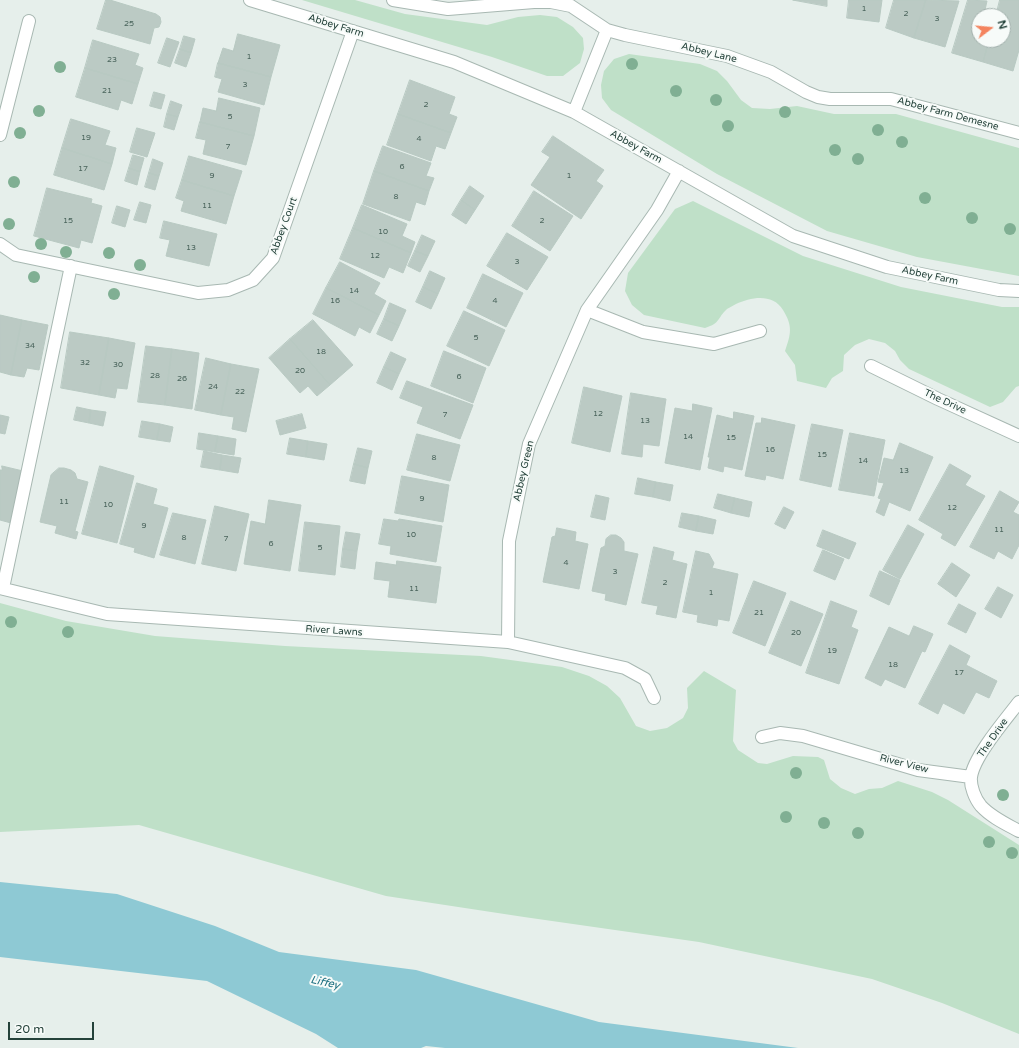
<!DOCTYPE html>
<style>
body{margin:0}
#map{position:relative;width:1019px;height:1048px;overflow:hidden;background:#e6efeb;font-family:"Varela Round",sans-serif}
canvas{display:block}
.north{position:absolute;left:971px;top:8px;width:40px;height:40px;box-sizing:border-box;background:#f7fbf9;border:1px solid #a3b1ad;border-radius:50%;rotate:74deg;font-size:11px;font-weight:700;line-height:16px;text-align:center;color:#24423a}
.north::after{content:'';display:block;margin:auto;width:14px;height:18px;background:#f4845f;clip-path:polygon(50% 0,100% 100%,50% 72%,0 100%)}
.scale{position:absolute;left:8px;top:1022px;width:86px;height:18px;box-sizing:border-box;border:2px solid #24423a;border-top:0;padding-left:5px;font-size:12px;line-height:14px;white-space:nowrap;color:#24423a;-webkit-text-stroke:3px #f7fbf9;paint-order:stroke}
</style>
<div id="map">
<canvas width="1019" height="1048"></canvas>
<div class="north">N</div>
<div class="scale">20 m</div>
</div>
<script>
const ctx = document.querySelector('canvas').getContext('2d');
ctx.lineJoin = 'round';
function paint(path, color) {
  ctx.fillStyle = color;
  ctx.fill(path, 'evenodd');
}
function trace(path, color, width, dash) {
  ctx.strokeStyle = color;
  ctx.lineWidth = width;
  ctx.lineCap = dash ? 'butt' : 'round';
  ctx.setLineDash(dash || []);
  ctx.stroke(path);
}
function drawText(font, color, halo, rows, align = 'center') {
  ctx.font = font + ' "Varela Round",sans-serif';
  ctx.lineWidth = 4;
  ctx.setLineDash([]);
  ctx.textBaseline = 'middle';
  ctx.strokeStyle = halo;
  ctx.fillStyle = color;
  for (const [text, x, y, turn = 0] of rows) {
    ctx.save();
    ctx.translate(x, y);
    ctx.rotate((+turn || 0) * Math.PI / 180);
    ctx.textAlign = isNaN(turn) ? turn : align;
    if (halo) ctx.strokeText(text, 0, 0);
    ctx.fillText(text, 0, 0);
    ctx.restore();
  }
}
paint(new Path2D(`
 M302 0H355L405 14 487 25 518 17 540 15 557 17 573 27 583 38 584 49 580 63 563 76H547L492 57Z
 M629 54 700 64 717 71 727 81 741 100 752 108 770 109 797 106 834 114H896L1019 148V276L917 257 827 231 717 174 611 110 602 98 601 85 604 71 614 59Z
 M693 201 803 256 901 287 1002 307H1019V386L1016 387 1003 402 990 407 909 369 900 360 895 351 885 343 869 339 855 345 844 355 843 371 832 378 826 388 797 381 795 365 785 351C791 334 793 326 783 310 773 293 751 297 736 304 733 306 730 307 727 309 717 318 721 323 705 328L644 315 632 305 625 291 628 273 675 209Z
 M0 603 66 621 155 636 285 646 481 656 562 667 589 676 607 686 620 698 636 726 650 731 667 728 683 718 688 708 687 688 704 671 736 690 733 741 738 750 758 763 767 764 793 756 818 757 824 760 830 779 841 788 855 794 869 789 882 788 898 781 932 792 948 800 1019 845V1034L942 1003 872 979 699 942 524 917 386 896 139 825 0 832Z`), '#bfe0c8');
paint(new Path2D(`
 M0 882 117 894 215 926 279 952 416 970 599 1022 798 1048H445L426 1046 421 1048H338L316 1034 207 981 0 957Z`), '#8ec9d4');
const building = new Path2D(`
 M106 0H110L156 14 160 17 161 22 159 27 154 28 150 44 97 29Z
 M793 0H827V6Z
 M849 0H882L879 22 847 18Z
 M894 0H926L914 38 886 28Z
 M926 0 959 1 945 47 914 38Z
 M968 0 987 1 985 10 997 13 996 16H979V40H989L983 62 952 53Z
 M1000 0H1019V50L1013 71 983 62 989 40H1003V16H996Z
 M238 34 280 45 271 77 218 63 223 48 233 51Z
 M184 36 195 39 191 53 180 49Z
 M167 38 179 42 170 67 158 63Z
 M93 40 139 54 135 65 143 68 138 84 85 68Z
 M180 49 191 53 186 67 175 63Z
 M218 63 271 77 264 105 218 92 222 79 215 77Z
 M85 68 138 84 132 104 121 100 118 110 76 97Z
 M410 80 455 97 449 114 457 117 451 133 398 114Z
 M154 92 165 95 161 109 150 106Z
 M219 98 260 108 254 136 200 122 203 108 216 111Z
 M171 101 182 105 178 117 167 114Z
 M167 114 178 117 174 130 164 127Z
 M398 114 451 133 445 149 436 146 431 161 387 145Z
 M71 119 110 131 105 145 116 148 112 164 62 148Z
 M200 122 254 136 246 165 203 154 206 140 196 138Z
 M137 128 155 133 147 157 130 152Z
 M553 136 604 170 596 181 603 186 581 219 531 185 550 157 542 152Z
 M383 146 431 163 426 176 434 178 429 191 374 171Z
 M62 148 112 164 104 190 54 175Z
 M133 155 144 158 140 172 129 168Z
 M189 156 242 171 234 196 182 180Z
 M153 159 163 163 159 176 149 173Z
 M129 168 140 172 137 185 125 181Z
 M374 171 429 191 425 205 416 202 410 221 363 204Z
 M149 173 159 176 155 190 145 187Z
 M182 180 234 196 226 224 181 211 184 201 176 198Z
 M470 186 484 196 475 210 461 200Z
 M47 188 92 199 91 203 102 206 92 243 81 240 79 248 34 236Z
 M534 191 573 216 550 251 512 226Z
 M461 200 475 210 466 224 452 215Z
 M140 202 151 205 146 223 134 220Z
 M362 205 407 224 402 236 415 242 411 253 353 228Z
 M117 206 130 210 125 227 112 223Z
 M164 221 217 234 209 266 166 256 170 240 160 238Z
 M353 228 411 253 403 273 389 267 384 278 340 259Z
 M507 233 548 257 527 290 487 266Z
 M422 235 435 241 428 256 415 251Z
 M415 251 428 256 420 272 408 266Z
 M340 262 380 283 374 294 386 301 379 315 326 288Z
 M430 271 445 278 438 294 423 287Z
 M483 274 523 293 506 327 467 308Z
 M423 287 438 294 431 309 416 302Z
 M326 288 379 315 370 333 359 327 355 336 313 314Z
 M390 303 406 310 399 326 384 319Z
 M464 311 505 330 489 366 447 346Z
 M0 315 22 320 11 375 0 372Z
 M384 319 399 326 392 341 377 334Z
 M22 320 48 325 39 370 27 368 24 377 11 375Z
 M313 320 353 365 330 385 290 339Z
 M70 332 109 338 99 395 61 388Z
 M109 338 135 343 127 389 117 388 115 398 99 395Z
 M290 339 330 385 317 396 308 386 300 393 269 358Z
 M146 346 172 349 165 405 138 402Z
 M172 349 199 353 192 409 165 405Z
 M444 351 486 368 473 403 431 386Z
 M391 352 406 359 399 374 384 367Z
 M206 358 231 364 221 415 195 410Z
 M231 364 259 369 246 432 232 429 234 417 221 415Z
 M384 367 399 374 392 390 377 383Z
 M407 381 473 405 460 439 417 423 423 407 400 398Z
 M584 387 622 396 610 452 572 443Z
 M631 393 666 399 659 446 643 444 642 457 622 454Z
 M693 404 712 408 700 470 665 463 675 408 692 411Z
 M77 407 91 410 89 423 74 420Z
 M91 410 106 412 103 426 89 423Z
 M734 412 754 416 742 470 724 466 723 472 708 468 710 457H708L717 415 733 419Z
 M302 414 306 428 280 435 276 421Z
 M0 415 9 417 5 434 0 433Z
 M762 418 795 425 783 479 766 475 765 480 745 476 756 423H761Z
 M142 421 160 424 157 440 139 437Z
 M160 424 173 427 170 442 157 440Z
 M812 424 843 430 831 487 800 480Z
 M199 433 218 436 215 452 197 449Z
 M850 433 885 440 874 496 839 490Z
 M417 434 460 445 450 481 407 470Z
 M218 436 236 439 234 455 215 452Z
 M290 438 308 441 306 457 287 454Z
 M308 441 327 444 324 460 306 457Z
 M900 443 933 457 910 511 889 502 884 516 876 512 881 499 878 498 884 483 878 482 884 458 893 460Z
 M358 448 372 451 368 468 354 464Z
 M204 451 222 455 220 470 201 467Z
 M222 455 241 458 238 473 220 470Z
 M354 464 368 468 365 484 350 481Z
 M950 464 971 476 965 485 985 496 955 546 941 538 943 534 919 520Z
 M2 466 23 471 11 523 0 520V470H2Z
 M100 466 134 476 117 543 82 534Z
 M59 468H64L71 470 75 473 77 479 88 482 75 531 78 532 76 539 55 533 57 526 40 522 51 475Z
 M402 476 449 485 443 522 395 513Z
 M638 478 656 482 653 497 635 494Z
 M656 482 673 485 670 501 653 497Z
 M137 483 157 489 153 504 168 508 154 558 134 552 135 548 120 544Z
 M1000 491 1019 502 1013 512 1019 515V545L1012 559 998 551 994 559 970 547Z
 M718 494 735 498 731 513 714 508Z
 M596 495 609 498 605 520 591 517Z
 M735 498 752 502 749 517 731 513Z
 M269 500 301 505 290 571 244 564 251 521 265 524Z
 M215 506 249 514 236 571 202 564Z
 M784 507 794 512 785 529 775 524Z
 M173 513 206 520 195 564 160 555Z
 M682 513 699 516 696 531 679 527Z
 M699 516 716 520 713 534 696 531Z
 M384 519 398 521 399 519 442 526 436 562 390 554 391 546 379 544Z
 M305 522 340 526 335 575 299 571Z
 M908 525 924 534 900 579 883 570Z
 M557 528 576 532 575 541 588 544 579 589 543 582 552 537 555 536Z
 M823 530 856 543 849 559 817 546Z
 M346 532 360 534 357 551 343 549Z
 M611 535H616L621 538 624 542V551L638 554 626 605 605 600 606 594 592 591 601 548 605 546 606 539Z
 M654 547 674 552 672 560 687 564 676 618 656 614 658 606 642 603Z
 M343 549 357 551 355 569 341 567Z
 M823 550 844 559 835 580 814 571Z
 M696 551 709 554 714 563 712 568 738 574 729 621 718 619 717 626 697 622 698 615 683 612Z
 M397 561 441 567 436 603 388 597 390 581 374 579 376 562 396 565Z
 M952 563 970 575 956 597 938 584Z
 M880 571 900 580 889 605 870 596Z
 M754 581 786 593 765 646 733 633Z
 M998 587 1013 595 1001 618 985 609Z
 M791 601 823 614 801 666 769 653Z
 M831 601 857 611 851 627 858 630 839 684 806 673Z
 M959 604 976 613 966 633 948 624Z
 M914 626 933 634 925 652 922 651 905 688 885 679 881 686 865 678 889 627 909 636Z
 M950 645 970 656 966 665 997 681 989 698 976 692 964 714 943 703 938 714 919 704Z`);
paint(building, '#bbcac4');
trace(building, '#b8c9c2', 1);
const minor = new Path2D(`
 M250 0 454 62 574 112 793 236 887 267 999 290 1019 291
 M393 0 448 9 534 2H551L571 6 607 30 625 35 727 56 771 72 806 92 818 97 830 99H891L1019 133
 M574 112 607 30
 M0 135 29 21
 M0 244 16 255 198 293 228 290 253 280 273 258 353 31
 M587 310 643 332 714 344 760 331
 M871 366 938 399 1019 436
 M0 588 107 614 508 642 625 668 645 679 654 698
 M3 588 71 266
 M508 642 509 541 529 444 587 310 657 210 679 171
 M1019 702C1006 719 974 756 971 777 970 786 975 799 981 806 991 817 1006 824 1019 831
 M762 737 780 733 803 736 918 770 971 777`);
trace(minor, '#a8b8b2', 14);
trace(minor, '#fff', 12);
ctx.fillStyle = '#80af93';
for (const [x, y] of [
 [632,64],
 [60,67],
 [676,91],
 [716,100],
 [39,111],
 [785,112],
 [728,126],
 [878,130],
 [20,133],
 [902,142],
 [835,150],
 [858,159],
 [14,182],
 [925,198],
 [972,218],
 [9,224],
 [1010,229],
 [41,244],
 [66,252],
 [109,253],
 [140,265],
 [34,277],
 [114,294],
 [11,622],
 [68,632],
 [796,773],
 [1003,795],
 [786,817],
 [824,823],
 [858,833],
 [989,842],
 [1012,853]
]) {
  ctx.beginPath();
  ctx.arc(x, y, 6, 0, 2 * Math.PI);
  ctx.fill();
}
drawText('8px', '#4a645c', null, [
 ["1",864,9],
 ["2",906,14],
 ["3",937,19],
 ["25",129,24],
 ["1",249,57],
 ["23",112,60],
 ["3",245,85],
 ["21",107,91],
 ["2",426,105],
 ["5",230,117],
 ["19",86,138],
 ["4",419,139],
 ["7",228,147],
 ["6",402,167],
 ["17",83,169],
 ["9",212,176],
 ["1",569,176],
 ["8",396,197],
 ["11",207,206],
 ["15",68,221],
 ["2",542,221],
 ["10",383,232],
 ["13",191,248],
 ["12",375,256],
 ["3",517,262],
 ["14",354,291],
 ["16",335,301],
 ["4",495,301],
 ["5",476,338],
 ["34",30,346],
 ["18",321,352],
 ["32",85,363],
 ["30",118,365],
 ["20",300,371],
 ["28",155,376],
 ["6",459,377],
 ["26",182,379],
 ["24",213,387],
 ["22",240,392],
 ["12",598,414],
 ["7",445,415],
 ["13",645,421],
 ["14",688,437],
 ["15",731,438],
 ["16",770,450],
 ["15",822,455],
 ["8",434,458],
 ["14",863,461],
 ["13",904,471],
 ["9",422,499],
 ["11",64,502],
 ["10",108,505],
 ["12",952,508],
 ["9",144,526],
 ["11",999,530],
 ["10",411,535],
 ["8",184,538],
 ["7",226,539],
 ["6",271,544],
 ["5",320,548],
 ["4",566,563],
 ["3",615,572],
 ["2",665,583],
 ["11",414,589],
 ["1",711,593],
 ["21",759,613],
 ["20",796,633],
 ["19",832,651],
 ["18",893,665],
 ["17",959,673]
]);
drawText('10px', '#24423a', '#f7fbf9', [
 ["Abbey Farm",336,26,17],
 ["Abbey Lane",709,53,14],
 ["Abbey Farm Demesne",948,114,15],
 ["Abbey Farm",636,147,29],
 ["Abbey Court",284,226,-70],
 ["Abbey Farm",930,276,12],
 ["The Drive",945,402,25],
 ["Abbey Green",524,471,-77],
 ["River Lawns",334,631,4],
 ["The Drive",993,738,-55],
 ["River View",904,764,14]
]);
drawText('italic 11px', '#1c6f80', '#f7fbf9', [
 ["Liffey",325,983,12]
]);
</script>
